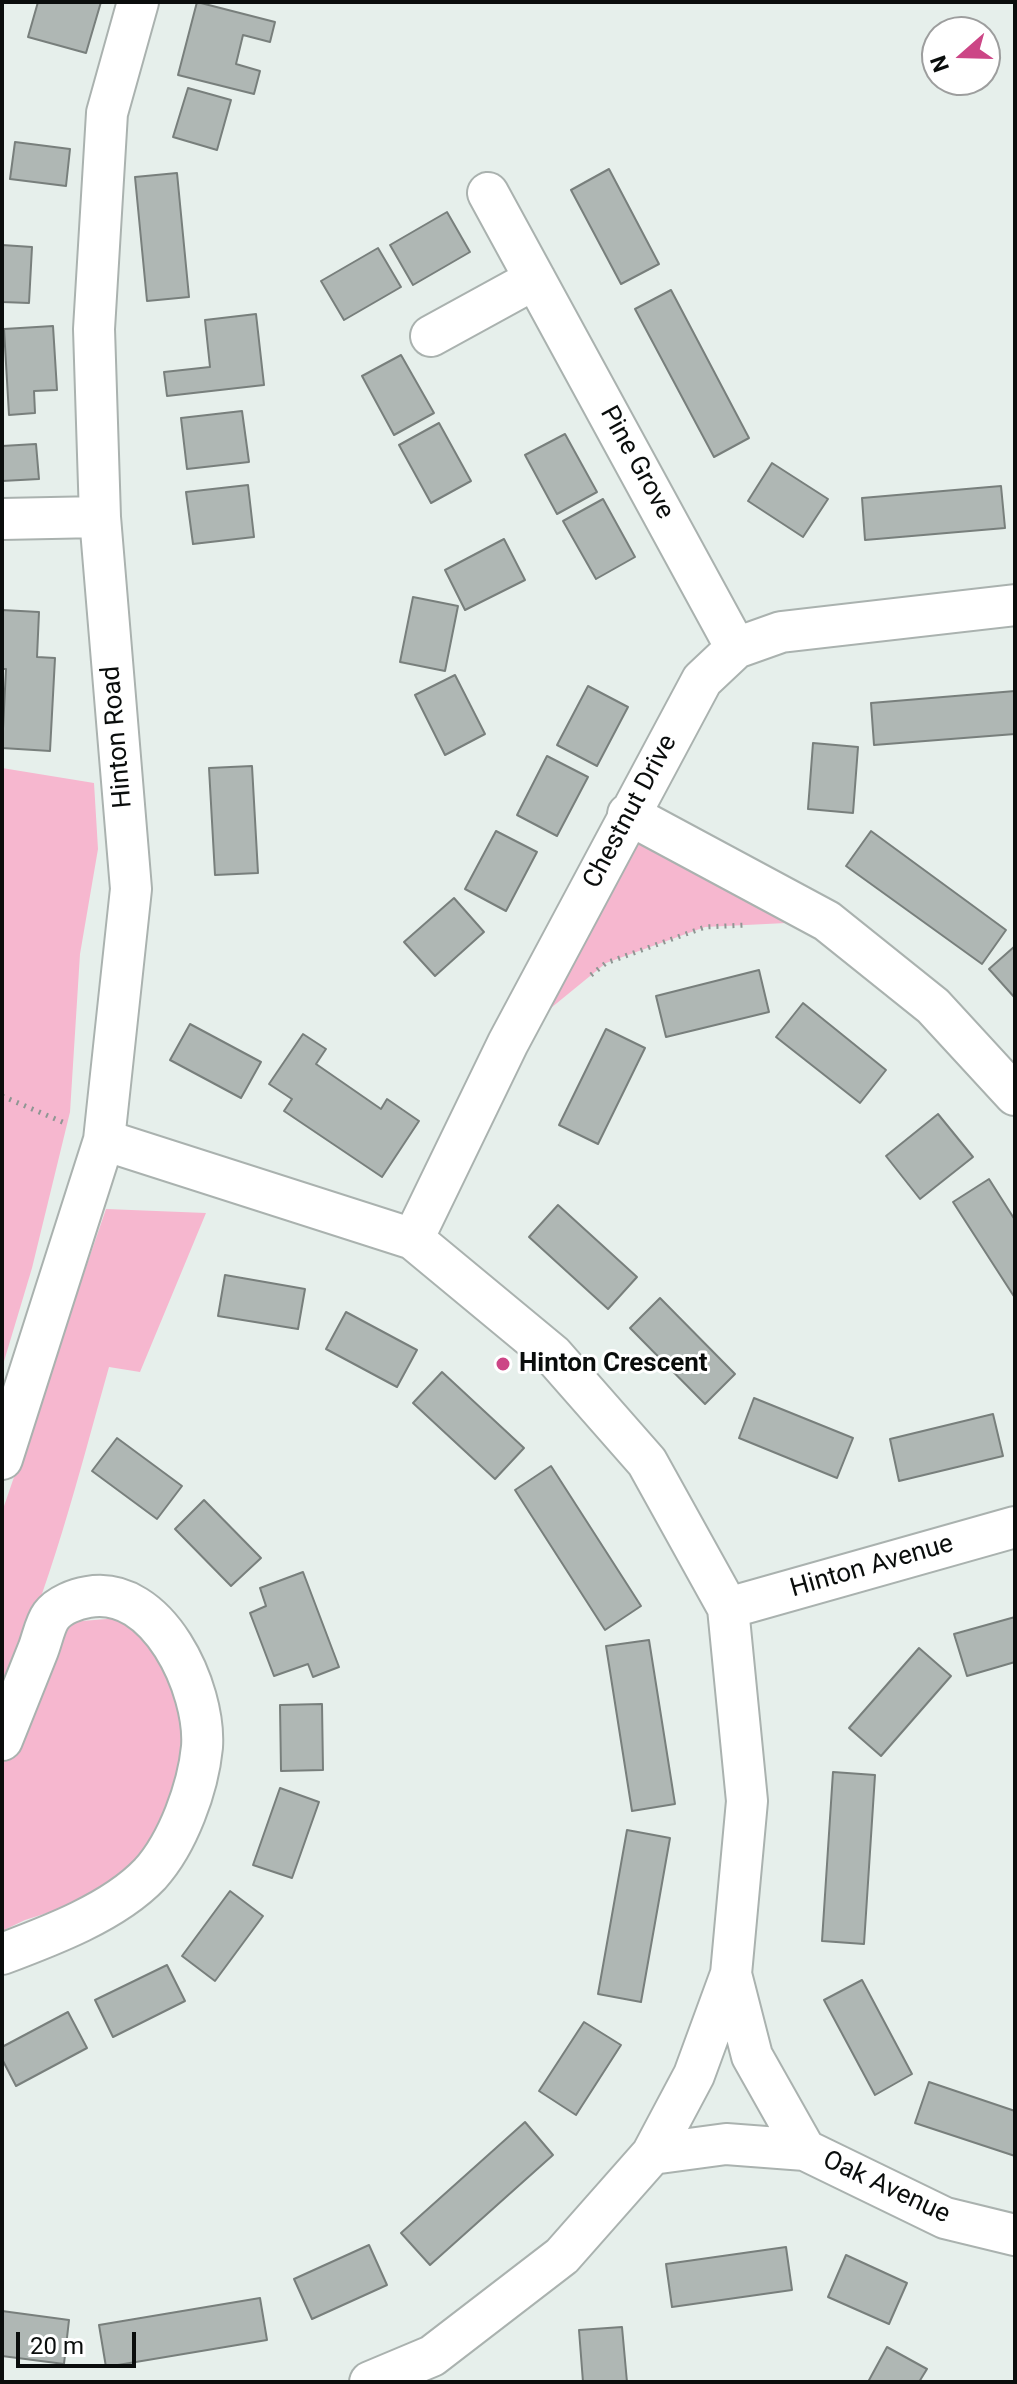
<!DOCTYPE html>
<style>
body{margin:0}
#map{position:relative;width:1017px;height:2384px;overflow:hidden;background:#e6efeb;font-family:Roboto,sans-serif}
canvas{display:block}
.frame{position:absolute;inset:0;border:4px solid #0a0d0c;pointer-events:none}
.north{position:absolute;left:921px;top:16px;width:80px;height:80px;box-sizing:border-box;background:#fff;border:2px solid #9d9e9e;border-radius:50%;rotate:250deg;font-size:22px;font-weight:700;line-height:32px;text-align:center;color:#0a0d0c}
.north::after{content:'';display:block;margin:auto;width:28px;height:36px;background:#cc4686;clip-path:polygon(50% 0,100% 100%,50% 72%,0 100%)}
.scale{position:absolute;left:16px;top:2332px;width:120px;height:36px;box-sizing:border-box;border:4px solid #0a0d0c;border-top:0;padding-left:10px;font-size:24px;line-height:28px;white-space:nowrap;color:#0a0d0c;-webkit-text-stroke:6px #fff;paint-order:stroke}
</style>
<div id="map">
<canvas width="1017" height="2384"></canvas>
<div class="frame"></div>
<div class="north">N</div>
<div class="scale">20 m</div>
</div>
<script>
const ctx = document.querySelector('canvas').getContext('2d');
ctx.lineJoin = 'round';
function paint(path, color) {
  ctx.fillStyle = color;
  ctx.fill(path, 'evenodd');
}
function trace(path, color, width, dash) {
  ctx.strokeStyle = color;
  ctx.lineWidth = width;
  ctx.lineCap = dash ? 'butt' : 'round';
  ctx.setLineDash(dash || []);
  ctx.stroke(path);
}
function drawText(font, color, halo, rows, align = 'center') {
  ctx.font = font + ' Roboto,sans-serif';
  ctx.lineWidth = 6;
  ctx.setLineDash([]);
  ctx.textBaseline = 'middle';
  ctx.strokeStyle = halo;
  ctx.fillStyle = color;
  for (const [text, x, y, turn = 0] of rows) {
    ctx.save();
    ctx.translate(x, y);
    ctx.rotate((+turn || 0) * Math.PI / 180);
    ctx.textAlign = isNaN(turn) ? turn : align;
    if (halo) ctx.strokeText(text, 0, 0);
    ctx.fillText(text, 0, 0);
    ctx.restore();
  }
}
paint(new Path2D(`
 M2 768 94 783 98 849 80 954 70 1112 32 1268 2 1368Z
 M628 814 827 921 705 927 606 963 508 1043Z
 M106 1209 206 1213 140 1372 109 1367C78 1477 50 1590 2 1695V1512Z
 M119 1618 150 1632 184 1703 181 1789 136 1867 91 1899 25 1920 2 1931V1761L48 1650 70 1622Z`), '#f6b7cf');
const building = new Path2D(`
 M38 2H101L86 53 28 37Z
 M197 2 275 22 270 42 243 35 236 64 260 71 254 94 178 75Z
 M188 88 231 100 217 150 173 137Z
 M15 142 70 149 66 186 10 179Z
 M609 169 659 264 621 284 571 190Z
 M177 173 189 297 147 301 135 177Z
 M447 212 470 252 413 285 390 245Z
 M2 245 32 247 29 303 2 302Z
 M378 248 401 287 344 320 321 281Z
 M671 290 749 438 714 457 635 309Z
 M256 314 264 385 167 396 164 372 210 367 205 320Z
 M53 326 57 390 34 391 35 413 9 415 4 329Z
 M401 355 434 413 394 435 362 376Z
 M242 411 249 462 187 469 181 418Z
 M439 423 471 481 431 503 399 445Z
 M565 434 597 492 557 514 525 455Z
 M36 444 39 479 2 481V446Z
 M772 463 828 499 803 537 748 501Z
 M248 485 254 537 193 544 186 492Z
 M1001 486 1005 528 865 540 862 498Z
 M603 499 635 557 596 579 563 521Z
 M504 539 525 580 465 610 445 570Z
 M413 597 458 606 445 671 400 662Z
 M2 610 39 612 37 657 55 658 50 751 2 748 6 669H2Z
 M455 675 485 734 445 755 415 695Z
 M588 686 628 707 597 766 557 745Z
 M1015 691V734L874 745 871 703Z
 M813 743 858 747 853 813 808 809Z
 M547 756 588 777 557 836 517 815Z
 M252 766 258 873 215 875 209 768Z
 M496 831 537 852 506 911 465 889Z
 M871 831 1006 930 982 964 846 866Z
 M454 898 484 932 435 976 404 942Z
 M1015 946V998L989 969Z
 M759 970 769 1012 666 1037 656 996Z
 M803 1003 886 1070 860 1103 776 1037Z
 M190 1024 261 1062 241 1098 170 1060Z
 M606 1029 645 1048 598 1144 559 1125Z
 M303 1034 326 1049 316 1064 381 1109 387 1099 419 1121 382 1177 284 1111 292 1099 269 1084Z
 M938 1114 973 1157 920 1199 886 1156Z
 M989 1179 1015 1220V1298L953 1202Z
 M558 1205 637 1277 608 1309 529 1237Z
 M225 1275 305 1289 298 1329 218 1316Z
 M660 1298 735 1374 705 1404 630 1328Z
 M346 1312 417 1350 397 1387 326 1349Z
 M442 1372 524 1448 495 1479 413 1403Z
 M754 1398 853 1438 837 1478 739 1438Z
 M993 1414 1003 1456 899 1481 890 1439Z
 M117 1438 182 1486 157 1519 92 1471Z
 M551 1466 641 1606 605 1630 515 1490Z
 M204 1500 261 1558 231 1586 175 1529Z
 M303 1572 339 1667 313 1677 308 1664 274 1676 250 1613 266 1606 260 1588Z
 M1015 1617V1662L967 1676 954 1634Z
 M649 1640 675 1804 632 1811 606 1646Z
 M919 1648 951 1676 881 1756 849 1728Z
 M322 1704 323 1770 281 1771 280 1705Z
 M833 1772 875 1775 864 1944 822 1941Z
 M280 1788 319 1802 292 1878 253 1865Z
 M627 1830 670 1838 641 2002 598 1994Z
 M230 1891 263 1916 215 1981 182 1956Z
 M167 1965 185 2001 113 2037 95 2000Z
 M862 1980 912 2074 875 2095 824 2000Z
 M68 2012 87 2048 16 2086 2 2059V2047Z
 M584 2022 621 2045 576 2115 539 2091Z
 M929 2082 1015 2111V2156L915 2123Z
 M525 2122 553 2155 430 2265 401 2233Z
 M369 2245 387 2285 312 2319 294 2279Z
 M786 2247 792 2290 672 2307 666 2264Z
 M846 2255 907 2283 889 2324 828 2297Z
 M260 2298 267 2340 106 2367 99 2325Z
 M2 2311 69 2320 64 2364 2 2356Z
 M622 2327 627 2382H583L579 2330Z
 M887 2347 927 2369 919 2382H868Z`);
paint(building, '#afb7b4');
trace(building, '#787f7c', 2);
const minor = new Path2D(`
 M488 193 736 648
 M431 336 535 279
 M2 519 100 517
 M628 814 827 921 933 1006 1015 1095
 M104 1140 413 1239 553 1355 647 1462 728 1608 747 1801 731 1974 694 2075 652 2154 562 2256 432 2356 370 2382
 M413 1239 508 1043 702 680 736 648 781 632 1015 605
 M2 1459 104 1140 131 889 100 517 94 329 107 113 138 2
 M728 1608 1015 1527
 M2 1740C14 1710 26 1680 38 1650 42 1640 45 1624 51 1616 59 1605 76 1599 88 1597 158 1584 206 1689 202 1747 198 1788 178 1843 150 1874 114 1912 50 1936 2 1954
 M731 1974 752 2056 805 2150
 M652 2154 726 2144 805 2150 945 2218 1015 2235`);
trace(minor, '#aab2af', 44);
trace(new Path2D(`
 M591 975 606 963 705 927 746 925
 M2 1096 67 1124`), '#8f9693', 5, [2, 6]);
trace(minor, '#fff', 40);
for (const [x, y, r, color] of [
 [503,1364,8,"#cc4686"]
]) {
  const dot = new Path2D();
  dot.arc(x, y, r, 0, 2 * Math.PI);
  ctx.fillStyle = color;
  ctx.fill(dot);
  trace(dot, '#fff', 3);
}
drawText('26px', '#0a0d0c', '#fff', [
 ["Pine Grove",636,463,61],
 ["Hinton Road",118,737,-95],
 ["Chestnut Drive",631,812,-62],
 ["Hinton Avenue",872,1567,-16],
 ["Oak Avenue",886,2188,25]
]);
drawText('bold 26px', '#0a0d0c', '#fff', [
 ["Hinton Crescent",519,1364]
], 'left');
</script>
